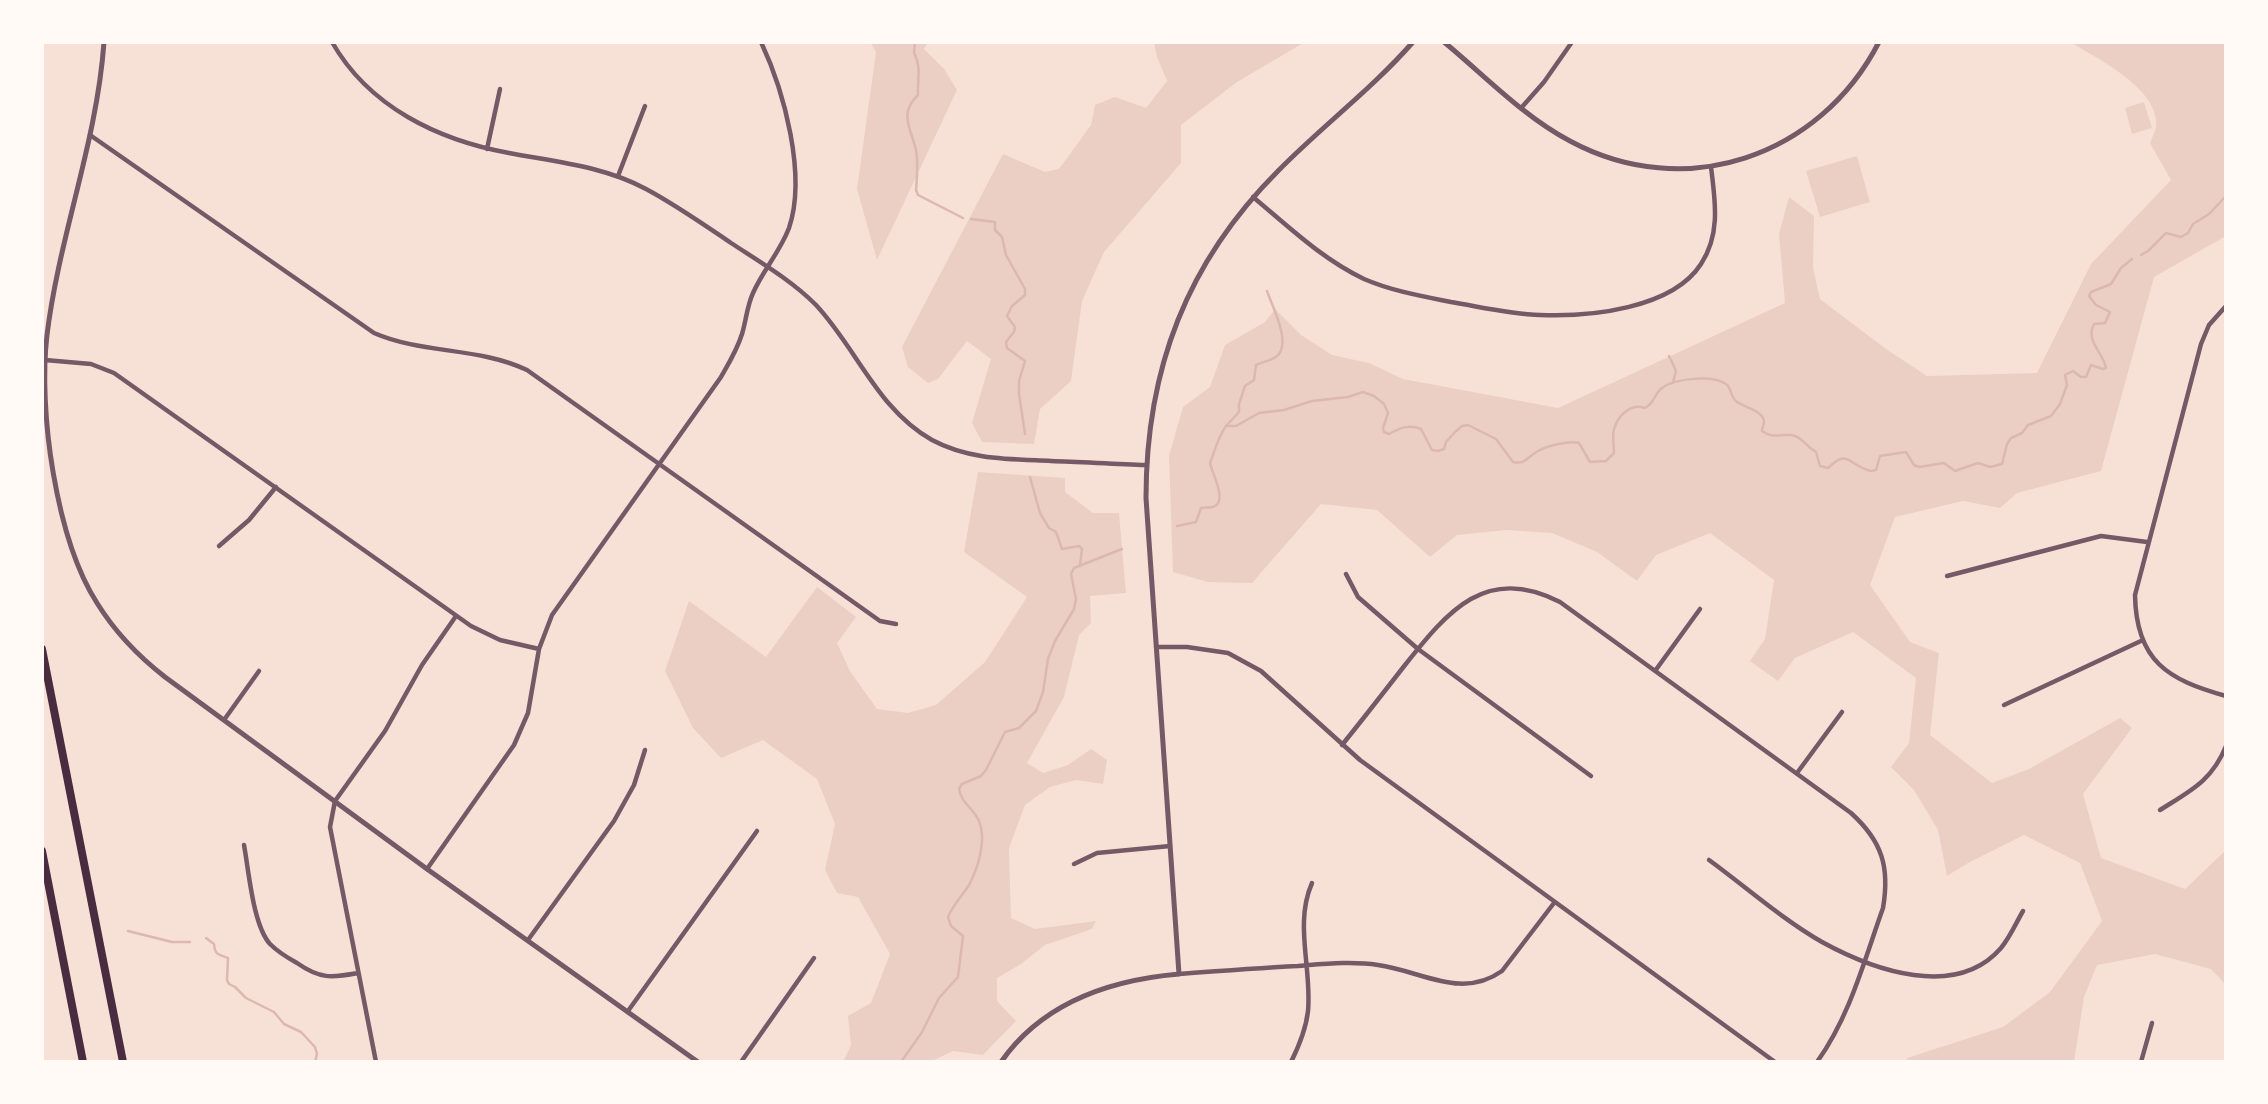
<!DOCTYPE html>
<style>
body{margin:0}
#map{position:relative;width:2268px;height:1104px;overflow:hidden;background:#f7e1d7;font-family:Merriweather,serif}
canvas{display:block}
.frame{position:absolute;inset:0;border:44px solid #fffaf5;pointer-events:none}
</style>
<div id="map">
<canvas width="2268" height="1104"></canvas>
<div class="frame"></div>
</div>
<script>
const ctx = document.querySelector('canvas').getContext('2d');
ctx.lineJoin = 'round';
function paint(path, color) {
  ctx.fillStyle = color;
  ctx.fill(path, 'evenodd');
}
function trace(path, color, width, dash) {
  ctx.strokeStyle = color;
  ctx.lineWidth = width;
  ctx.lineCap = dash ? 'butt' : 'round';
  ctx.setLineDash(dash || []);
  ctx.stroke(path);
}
paint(new Path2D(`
 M870 42H928L924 49 944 69 957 90 877 260 857 189 876 52Z
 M1154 42H1305L1237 82 1181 125V163L1104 252 1082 301 1071 381 1040 409 1034 444 982 442 972 423 991 359 967 341 938 379 928 383 908 367 902 347 1003 154 1045 172 1059 169 1091 125 1095 105 1115 97 1146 108 1167 81 1157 57Z
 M2070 42H2226V236L2154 277 2101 471 2017 493 2000 508 1963 501 1895 517 1870 585 1910 642 1939 653 1930 735 1992 783 2029 769 2120 718 2132 728 2083 794 2101 858 2185 889 2226 850V985L2211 969 2155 954 2097 965 2084 997 2074 1062H1908L1907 1058 2003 1027 2050 992 2102 921 2080 863 2024 835 1968 863 1947 876 1938 830 1914 790 1891 767 1909 743 1916 678 1853 632 1795 658 1778 681 1750 661 1765 639 1774 580 1710 533 1656 555 1637 581 1597 552 1552 533 1506 530 1457 535 1430 557 1377 510 1321 504 1252 583 1208 582 1173 572 1169 456 1183 407 1210 387 1225 345 1265 322 1275 309 1301 335 1332 355 1369 363 1403 379 1558 408 1785 303 1779 234 1789 197 1814 216 1813 268 1820 299 1886 349 1927 376 2037 373 2091 264 2171 180 2150 143C2152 138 2155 132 2156 127 2160 89 2098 59 2070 42Z
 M2144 102 2152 128 2132 134 2125 108Z
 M1857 156 1870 202 1820 217 1806 171Z
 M978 472 1065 478V492L1093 513H1119L1126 593 1090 596 1091 623 1079 635 1064 697 1027 763 1043 773 1068 765 1091 749 1107 760 1103 784 1076 780 1050 787 1025 805 1009 848 1011 918 1035 929 1096 921 1092 929 1045 945 1021 964 997 978V1001L1016 1021 983 1055 953 1051 930 1062H843L851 1045 848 1016 871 1003 890 954 858 897 837 893 825 870 835 824 817 779 763 740 721 758 693 728 665 671 689 601 766 657 817 587 856 617 837 643 850 671 877 709 908 713 936 705 985 662 1027 597 964 552Z`), '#ebcfc5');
trace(new Path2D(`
 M915 42 914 53C922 67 917 81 918 95 900 112 909 126 915 146 919 159 917 177 916 190L918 195 963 218
 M971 219 995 222V230L1002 237 1006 255 1025 289V295L1012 306 1007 316 1015 327 1014 332 1006 342 1007 348 1025 361 1019 381V394L1025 434
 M2141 255 2148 251 2166 233 2181 237 2188 233 2193 224 2209 214 2226 196
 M1669 356 1676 371 1673 382
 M1226 426 1239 412V404L1245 386 1254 380 1256 365C1262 362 1271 361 1277 356 1292 343 1272 306 1267 291
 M1030 477 1040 513 1049 528 1056 532 1062 549 1079 546 1082 549 1080 565
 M1177 526 1196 522 1201 508C1205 507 1209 508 1213 507 1229 503 1211 471 1210 463 1215 450 1218 437 1226 426H1236L1259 413 1284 410 1312 401 1348 397 1363 392 1374 396 1384 404 1388 413 1383 428 1384 432 1389 434C1400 428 1409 424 1421 429L1432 450 1438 451 1444 449 1446 442 1455 432 1462 426 1468 425 1496 439 1513 462C1526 465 1528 456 1538 451 1547 446 1570 440 1579 443L1590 462 1606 461 1614 453C1614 445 1612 436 1614 429 1618 415 1631 403 1645 408 1655 403 1654 394 1662 388 1675 378 1713 375 1726 384 1732 388 1730 397 1737 402 1744 407 1763 411 1764 421 1764 425 1762 428 1762 431 1773 439 1780 434 1791 435 1800 435 1807 447 1816 452L1820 466 1828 468C1849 448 1847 465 1871 471L1876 470 1880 456 1906 452 1914 465 1919 467 1944 463 1955 471 1978 463 1990 467 2002 464 2007 444 2011 438 2022 433 2028 425 2051 416 2060 404 2067 385 2065 375 2073 371 2081 377H2086L2091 365 2103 369 2106 368C2103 352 2085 341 2094 324L2105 323 2110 312 2096 305 2089 296 2091 292 2111 284 2121 268 2132 259
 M128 931 172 942H190
 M206 938 214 944C215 955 218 954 228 958L227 980 229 984 235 987 246 998 274 1012 284 1024 301 1032 315 1047 317 1054 315 1062
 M901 1062 922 1032 939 998 958 977 963 936 951 926 948 917C953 905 962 896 969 885 978 868 987 840 979 821 974 809 961 803 959 789L962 784 981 776 986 770 1005 732 1019 728 1036 711 1043 692 1048 659 1055 641 1074 609 1076 599 1071 574 1074 568 1122 549`), '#dcb8b0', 2.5);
trace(new Path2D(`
 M332 42C369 107 438 140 509 153 556 162 603 166 646 189 676 205 703 224 731 243 760 262 791 280 816 305 857 349 878 410 932 440 969 460 1010 459 1051 461 1082 462 1114 464 1146 465
 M1522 107 1544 82 1572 42
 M90 135 374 333C422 354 479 347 527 370L880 621 896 624
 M487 149 500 89
 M618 176 645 106
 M1253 197C1289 227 1322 259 1364 279 1392 291 1421 296 1451 302 1481 307 1510 314 1540 315 1589 317 1672 309 1701 264 1721 234 1715 200 1711 167
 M2226 306 2209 325 2201 344 2135 595C2136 661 2168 680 2226 696
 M45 360 91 364 114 373 471 626 500 640 539 649
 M219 546 249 520 276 487
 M1346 574 1358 597 1418 649 1591 776
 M1947 576 2101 536 2147 542
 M1156 647H1187L1228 653 1261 671 1360 760 1775 1062
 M1655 671 1700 609
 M2004 705 2143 640
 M224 720 259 671
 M1342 745C1363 719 1384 692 1405 665 1448 611 1486 564 1560 602L1851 813C1882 841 1890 867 1883 908 1864 961 1850 1016 1817 1062
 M1797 773 1842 712
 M2160 810C2190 791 2212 781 2226 746
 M244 845C249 872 253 925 270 944 278 952 288 958 297 963 320 979 331 978 358 973
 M1709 860C1746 887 1782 919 1822 942 1873 970 1956 1000 2001 948 2010 937 2016 923 2023 911
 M1074 864 1097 853 1170 846
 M427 869 514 745 528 713 539 649 552 615 721 377C729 363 737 350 742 334 746 321 747 306 753 293 763 270 780 252 789 228 807 175 784 91 761 42
 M528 940 614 821 634 785 645 750
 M1179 974C1218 971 1258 968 1298 966 1324 964 1352 961 1378 965 1422 971 1461 1000 1502 971L1554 903
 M628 1011 757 831
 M376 1062 330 827 335 801 385 731 422 665 456 616
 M741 1062 814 958
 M1291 1062C1299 1046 1306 1029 1308 1011 1312 968 1294 924 1312 883
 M2141 1062 2152 1023`), '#755966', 4.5);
trace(new Path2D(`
 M104 42C97 142 59 236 47 335 38 410 56 539 97 603 115 632 138 656 165 677L427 869 698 1062
 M1444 42C1484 75 1524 117 1570 141 1685 203 1820 157 1879 42
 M1001 1062C1042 1003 1110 980 1179 974L1146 498C1146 369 1187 262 1278 171 1321 127 1372 89 1413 42`), '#755966', 5);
trace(new Path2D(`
 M42 649 123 1062
 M42 851 83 1062`), '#4a2c40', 8);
</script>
